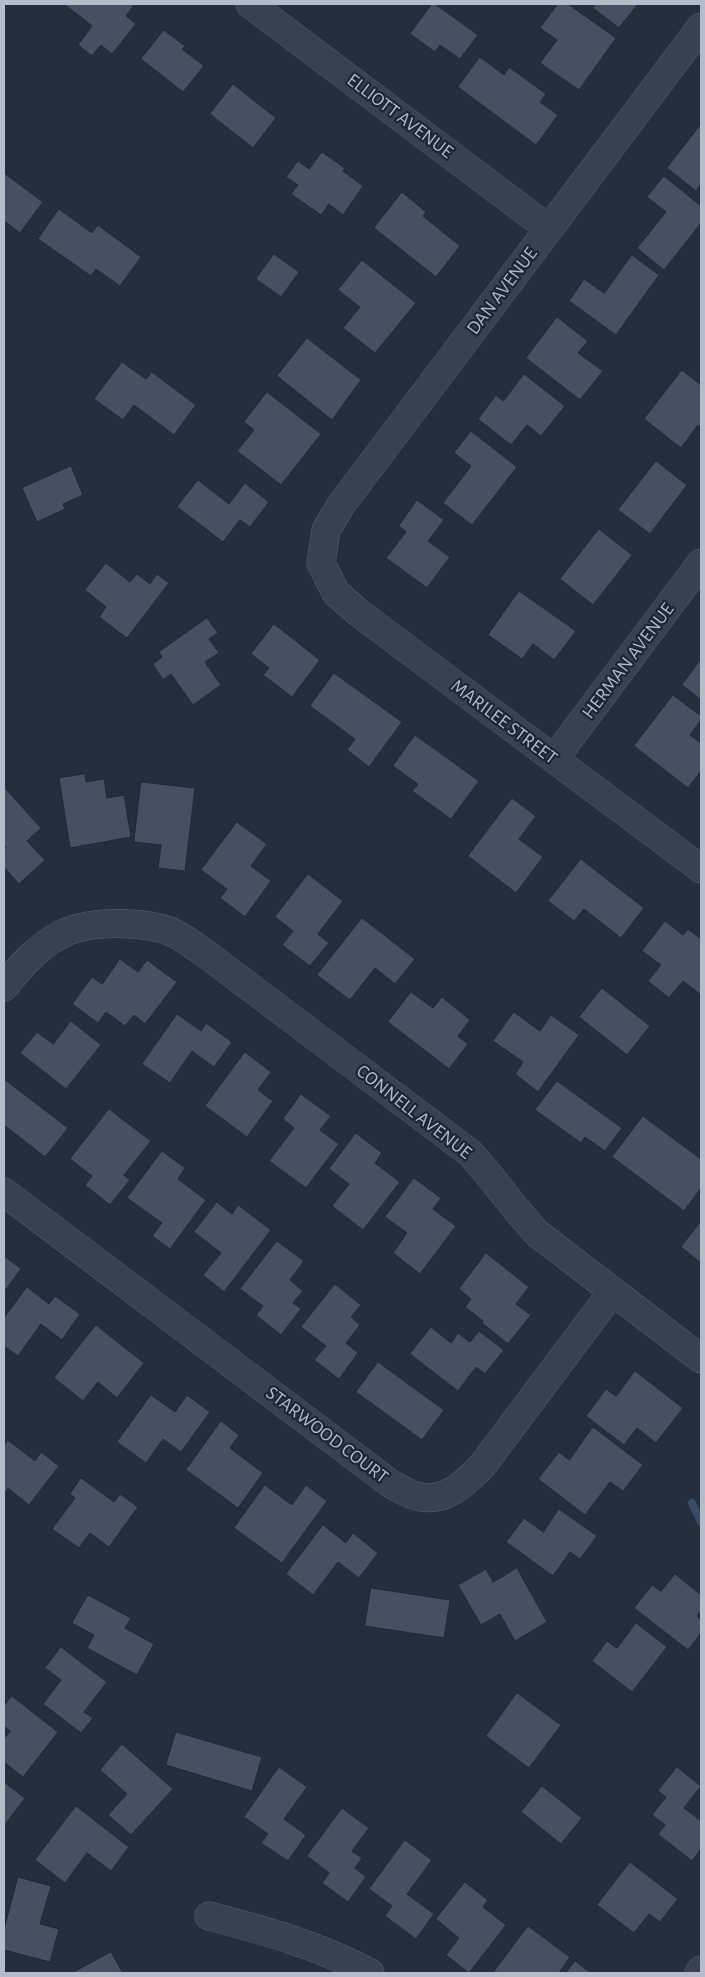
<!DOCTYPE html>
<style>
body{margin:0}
#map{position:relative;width:705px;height:1977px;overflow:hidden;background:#242f3e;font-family:"Alegreya Sans",sans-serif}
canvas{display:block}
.frame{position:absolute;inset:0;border:5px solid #b4bcc9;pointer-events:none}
</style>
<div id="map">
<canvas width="705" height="1977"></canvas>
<div class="frame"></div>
</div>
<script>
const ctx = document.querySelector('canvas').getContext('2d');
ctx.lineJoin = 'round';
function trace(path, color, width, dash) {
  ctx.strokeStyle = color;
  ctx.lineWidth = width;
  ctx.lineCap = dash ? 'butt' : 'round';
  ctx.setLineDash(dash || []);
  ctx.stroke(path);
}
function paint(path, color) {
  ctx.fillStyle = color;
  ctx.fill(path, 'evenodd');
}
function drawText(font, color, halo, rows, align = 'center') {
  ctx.font = font + ' "Alegreya Sans",sans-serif';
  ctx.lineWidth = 4.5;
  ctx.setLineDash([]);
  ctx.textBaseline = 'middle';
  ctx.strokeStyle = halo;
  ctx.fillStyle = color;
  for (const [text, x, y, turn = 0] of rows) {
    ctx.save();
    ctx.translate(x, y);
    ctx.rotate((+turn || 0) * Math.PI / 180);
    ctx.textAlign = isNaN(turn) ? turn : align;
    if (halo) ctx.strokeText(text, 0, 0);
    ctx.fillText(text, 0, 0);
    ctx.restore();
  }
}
trace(new Path2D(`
 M692 1503 701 1522`), '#394c67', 8);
const building = new Path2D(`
 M64 4H131L134 5 126 16 136 24 112 54 101 45 92 56 78 45 92 26Z
 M432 4H435L478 35 460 59 440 45 435 52 410 34Z
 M558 4H568L616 38 579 90 540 63 557 40 540 28Z
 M596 4H638L619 28 593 8Z
 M164 30 185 46 182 49 204 66 183 92 141 59Z
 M480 57 504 75 509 67 546 94 540 102 558 115 536 145 458 87Z
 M233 84 276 118 253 148 210 114Z
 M701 124V184L696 191 667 168Z
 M322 152 345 168 343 171 363 186 343 215 329 204 321 215 291 194 298 185 286 177 298 161 309 169Z
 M4 173 43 202 20 233 4 221Z
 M664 176 701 206V223L664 270 637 248 666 212 647 197Z
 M402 192 426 212 423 216 460 246 436 277 374 228Z
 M59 209 92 233 98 225 141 257 120 286 96 269 91 276 38 239Z
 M274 254 299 272 281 297 256 279Z
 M632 255 659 275 616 335 569 301 584 279 604 293Z
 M362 260 416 303 375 353 343 328 360 307 338 290Z
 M557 317 588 341 578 353 603 371 580 400 526 358Z
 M307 338 361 380 332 420 277 376Z
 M122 362 146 379 152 372 196 405 174 435 134 405 123 420 94 399Z
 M682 370 701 385V428L698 425 681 448 644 419Z
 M524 374 565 406 541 436 527 425 511 445 478 419 496 395 503 401Z
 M267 392 321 434 281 485 237 451 254 430 244 422Z
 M471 431 517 467 472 525 443 503 471 466 454 453Z
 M656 461 687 485 650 534 618 510Z
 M71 466 83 495 63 504 65 509 37 522 22 488Z
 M198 480 229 504 245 483 269 502 250 527 240 520 223 542 177 507Z
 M417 500 444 520 428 541 450 557 427 588 386 558 406 532 399 526Z
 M599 529 632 555 593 605 560 579Z
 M106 563 130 582 137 574 150 584 157 574 169 583 127 638 99 617 106 607 85 590Z
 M519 591 576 631 554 660 533 644 522 659 488 635Z
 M207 618 218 633 209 639 219 653 205 662 221 685 193 705 171 674 163 680 153 664 162 657 159 652Z
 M274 624 320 660 292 697 263 675 269 668 251 654Z
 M701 659V700L682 685Z
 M334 673 402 722 369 767 347 750 355 739 310 706Z
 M673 695 701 716V720L690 735 701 743V771L688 788 634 746Z
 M415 735 479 781 451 819 412 791 418 784 393 766Z
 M85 774 86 782 104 779 107 798 124 795 131 837 70 848 59 778Z
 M141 782 195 788 185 871 158 868 161 845 134 842Z
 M4 787 41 828 27 841 45 860 19 884 4 867V849L6 848 4 845Z
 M512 798 536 816 519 839 543 857 516 893 468 856Z
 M237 822 267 844 251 866 271 881 245 917 220 898 227 889 201 870Z
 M581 859 644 908 621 938 584 909 574 921 548 901Z
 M308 874 343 901 318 934 329 943 310 966 282 945 293 931 275 917Z
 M362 918 415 959 395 984 375 968 350 1000 317 975Z
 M665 921 683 935 688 929 701 939V995L683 981 669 998 648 981 661 965 642 951Z
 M120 959 138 972 147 960 177 982 145 1024 134 1015 125 1026 106 1012 98 1023 72 1004 92 977 102 984Z
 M602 988 650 1026 627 1055 579 1017Z
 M411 992 433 1008 442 997 470 1020 458 1036 468 1044 449 1069 388 1022Z
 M514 1012 540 1031 551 1015 579 1035 538 1092 515 1074 523 1062 493 1041Z
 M177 1014 201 1031 206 1023 232 1042 214 1067 192 1051 170 1083 142 1064Z
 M71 1021 101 1045 66 1089 20 1053 37 1032 53 1044Z
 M245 1052 271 1072 258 1090 273 1101 247 1137 205 1106Z
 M4 1079 68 1128 45 1157 4 1125Z
 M557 1081 622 1128 605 1151 585 1137 581 1143 535 1110Z
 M301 1094 331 1116 320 1130 339 1144 306 1188 269 1161 294 1128 283 1119Z
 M109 1109 151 1141 124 1175 130 1180 110 1205 85 1185 92 1176 70 1159Z
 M643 1116 701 1159V1188L684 1211 612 1157Z
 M356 1133 382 1153 375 1163 400 1182 363 1230 332 1206 349 1184 329 1169Z
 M162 1151 185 1168 178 1179 206 1200 170 1249 152 1236 162 1223 127 1198Z
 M414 1178 441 1198 433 1209 456 1226 420 1274 393 1253 407 1233 385 1217Z
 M217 1202 232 1214 238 1205 271 1230 224 1292 203 1275 221 1253 194 1232Z
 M701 1221V1263L681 1247Z
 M277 1241 304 1261 290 1280 303 1291 293 1303 301 1309 281 1335 256 1315 263 1306 240 1289Z
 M486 1253 529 1287 516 1304 531 1315 508 1344 482 1323 483 1321 465 1307 471 1299 459 1289Z
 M4 1256 21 1269 4 1292Z
 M335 1284 361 1305 351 1317 360 1325 346 1343 358 1353 339 1379 314 1360 326 1346 301 1327Z
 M27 1287 49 1304 55 1296 80 1314 62 1340 41 1324 18 1356 4 1346V1318Z
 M96 1325 144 1363 117 1398 98 1382 83 1401 54 1378Z
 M431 1327 451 1343 458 1333 470 1342 479 1331 504 1350 485 1374 476 1367 458 1391 410 1354Z
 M378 1362 444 1410 422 1440 356 1392Z
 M635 1371 683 1408 656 1443 637 1428 624 1445 586 1416 606 1389 616 1396Z
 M151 1395 175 1412 187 1395 210 1412 181 1452 163 1439 146 1463 117 1442Z
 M221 1421 239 1435 230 1448 263 1473 238 1508 186 1470Z
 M593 1427 643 1465 623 1491 610 1482 585 1515 538 1479 559 1452 569 1460Z
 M8 1440 35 1461 41 1452 59 1466 29 1505 8 1488 4 1494V1446Z
 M81 1478 114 1502 120 1494 138 1507 109 1547 90 1533 79 1548 52 1529 75 1498 70 1494Z
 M265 1485 292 1505 306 1485 327 1501 282 1563 234 1528Z
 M559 1509 597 1536 580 1559 570 1552 553 1576 506 1542 524 1518 543 1532Z
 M323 1525 346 1543 353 1533 378 1553 359 1578 338 1562 313 1595 286 1574Z
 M517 1568 547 1622 515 1641 500 1614 481 1625 458 1585 486 1569 493 1582Z
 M675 1574 701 1595V1611L697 1616 701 1620V1633L688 1650 634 1608 652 1585 661 1591Z
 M371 1588 450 1600 444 1638 365 1626Z
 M88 1595 131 1618 125 1628 154 1644 137 1675 87 1648 94 1635 72 1623Z
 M636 1623 667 1647 632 1692 592 1661 607 1641 617 1648Z
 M61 1647 107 1682 84 1712 93 1718 81 1733 43 1704 61 1680 45 1668Z
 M517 1693 561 1725 529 1768 486 1736Z
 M12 1696 58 1732 23 1777 4 1762V1739L10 1731 4 1726V1706Z
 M176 1732 262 1757 252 1791 166 1765Z
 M122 1744 173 1789 131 1835 108 1815 127 1794 100 1770Z
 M279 1767 307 1787 284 1819 306 1835 288 1861 261 1843 268 1834 244 1817Z
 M677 1767 701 1786 684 1808 701 1821V1849L692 1861 658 1834 665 1825 652 1815 666 1797 658 1791Z
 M4 1782 25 1798 4 1826Z
 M542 1786 582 1818 561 1844 521 1812Z
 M76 1806 129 1847 111 1871 87 1853 65 1883 35 1860Z
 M342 1808 369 1828 352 1851 362 1858 355 1868 366 1877 348 1902 322 1883 329 1873 307 1856Z
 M405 1840 432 1860 407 1894 434 1914 416 1939 385 1916 392 1906 369 1889Z
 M630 1862 678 1899 660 1922 649 1914 634 1933 597 1905Z
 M18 1877 51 1886 40 1924 59 1929 50 1962 4 1950V1930Z
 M465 1882 488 1900 483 1907 506 1925 469 1973 446 1955 459 1938 436 1919Z
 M528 1926 570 1957 559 1973H493Z
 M111 1952 123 1973H72Z
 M575 1961 591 1973H566Z`);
paint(building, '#455162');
trace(building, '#1f2835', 1);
const minor = new Path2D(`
 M250 4 549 229
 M701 27 341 505 326 530 321 563 336 593 359 613 701 869
 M554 759 701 563
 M4 987C19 968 37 947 60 935 87 920 140 921 169 931 181 935 192 945 202 951L470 1153C494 1179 513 1208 538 1234L701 1359
 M4 1192 391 1484C399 1488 408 1494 416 1496 444 1504 464 1484 482 1466L613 1291
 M209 1916C265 1931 319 1945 370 1973`);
const tertiary = new Path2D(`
 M699 1973 701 1970`);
trace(minor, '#565f6c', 29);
trace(tertiary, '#565f6c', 29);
trace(minor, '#38414e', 28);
trace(tertiary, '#38414e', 28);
drawText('19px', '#b4bcc9', '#1d2633', [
 ["ELLIOTT AVENUE",400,116,37],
 ["DAN AVENUE",502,291,-53],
 ["HERMAN AVENUE",628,661,-53],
 ["MARILEE STREET",504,722,37],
 ["CONNELL AVENUE",414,1112,38],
 ["STARWOOD COURT",327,1435,37]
]);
</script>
